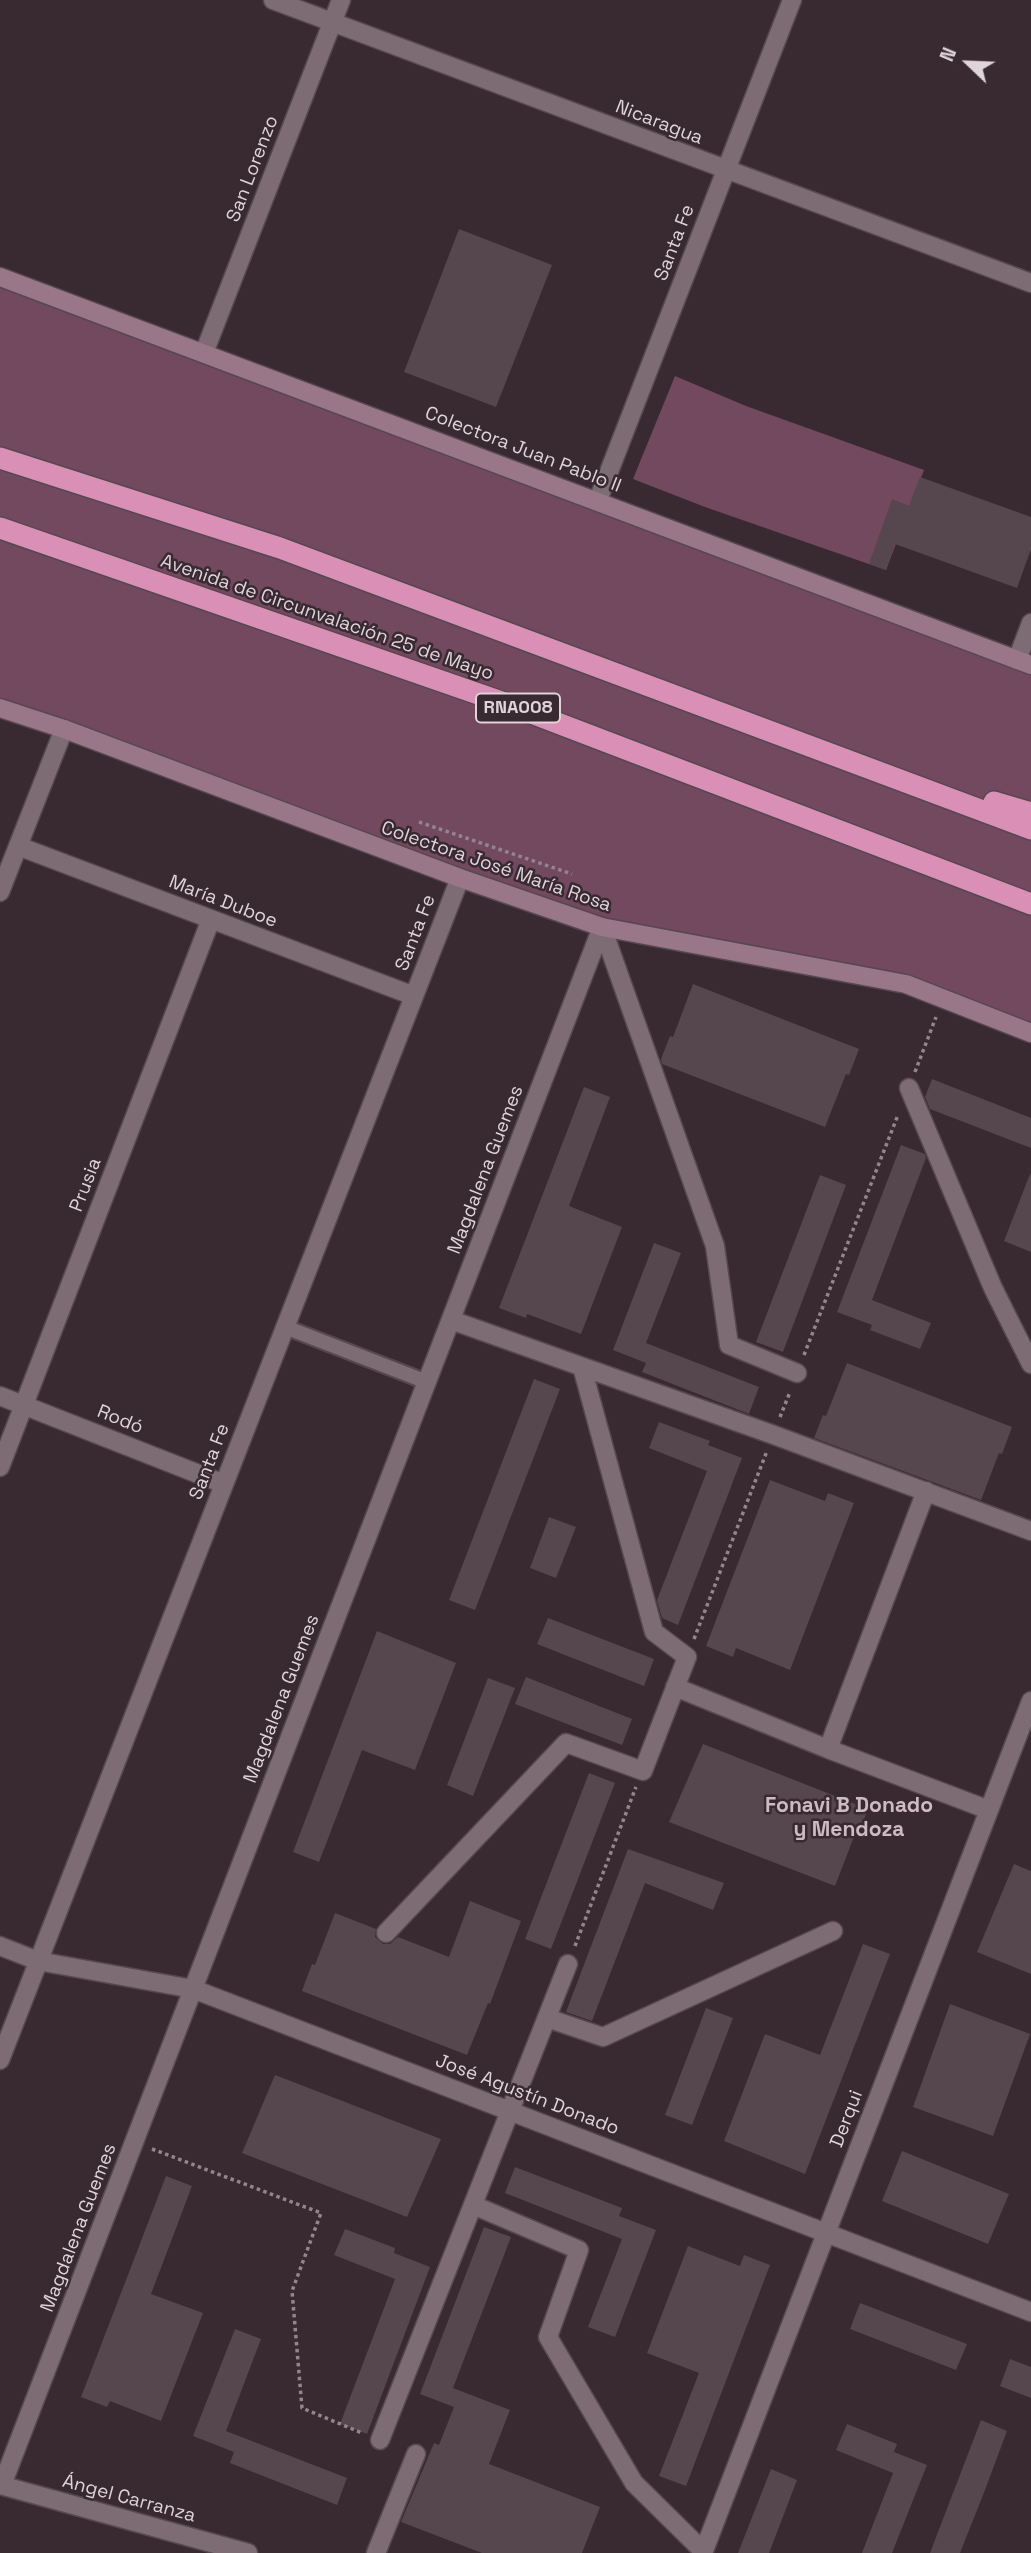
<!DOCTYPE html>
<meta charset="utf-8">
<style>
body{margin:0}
#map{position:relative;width:1031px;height:2553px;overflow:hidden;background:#392a32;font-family:"Space Grotesk",sans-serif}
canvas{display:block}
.north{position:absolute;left:933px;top:28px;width:70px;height:70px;-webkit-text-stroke:5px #392a32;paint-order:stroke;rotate:293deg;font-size:19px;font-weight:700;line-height:28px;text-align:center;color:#ded4d9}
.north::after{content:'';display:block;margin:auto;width:24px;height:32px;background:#ded4d9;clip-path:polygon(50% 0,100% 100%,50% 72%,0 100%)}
</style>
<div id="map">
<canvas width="1031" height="2553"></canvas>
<div class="north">N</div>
</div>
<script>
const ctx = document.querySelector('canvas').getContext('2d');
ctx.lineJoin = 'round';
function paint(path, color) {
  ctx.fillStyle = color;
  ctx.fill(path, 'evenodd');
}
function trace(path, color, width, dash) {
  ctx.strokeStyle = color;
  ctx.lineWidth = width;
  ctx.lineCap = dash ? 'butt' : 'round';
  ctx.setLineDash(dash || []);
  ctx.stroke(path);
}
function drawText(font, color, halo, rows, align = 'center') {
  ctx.font = font + ' "Space Grotesk",sans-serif';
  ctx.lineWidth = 5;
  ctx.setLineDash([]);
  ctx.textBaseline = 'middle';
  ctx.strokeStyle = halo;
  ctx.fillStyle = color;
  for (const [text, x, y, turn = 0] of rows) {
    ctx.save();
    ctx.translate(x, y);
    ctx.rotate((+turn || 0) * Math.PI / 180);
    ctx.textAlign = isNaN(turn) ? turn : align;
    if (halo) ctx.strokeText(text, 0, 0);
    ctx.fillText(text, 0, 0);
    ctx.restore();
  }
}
paint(new Path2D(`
 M0 277 1031 665V1033L906 984 602 927 0 708Z
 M675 376 746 406 924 470 886 570 705 507 633 479Z`), '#73495f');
paint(new Path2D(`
 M459 229 552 265 496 407 404 372Z
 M920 477 1031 517V549L1017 588 895 544 886 570 869 564 892 499 909 506Z
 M693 984 859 1049 849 1075 846 1074 825 1127 662 1064 661 1059 670 1036 673 1037Z
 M932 1079 1031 1118V1148L930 1109 925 1097Z
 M584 1087 610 1097 569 1206 622 1227 581 1334 527 1314 526 1318 499 1308Z
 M901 1145 925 1154 926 1158 872 1300 931 1323 920 1349 870 1330 872 1325 837 1312Z
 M1030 1174H1031V1252L1004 1241Z
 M820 1175 846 1185 783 1352 756 1342Z
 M654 1243 681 1253 646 1343 759 1387 749 1414 642 1372 646 1363 613 1350Z
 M847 1363 1012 1427 1002 1454 999 1453 981 1500 814 1438 823 1415 826 1416Z
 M534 1379 560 1389 475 1610 449 1600Z
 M659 1422 710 1441 708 1445 742 1458 678 1625 662 1618 657 1600 707 1471 649 1448Z
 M770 1480 825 1501 828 1493 854 1503 790 1670 736 1648 733 1657 706 1646Z
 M549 1517 576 1527 556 1578 530 1568Z
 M548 1618 654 1659 644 1686 537 1644Z
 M377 1631 456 1663 415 1770 362 1750 319 1862 293 1852Z
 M526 1677 632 1719 622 1745 515 1704Z
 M488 1678 515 1688 473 1796 447 1785Z
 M703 1744 868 1809 858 1835 855 1834 835 1886 669 1822Z
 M589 1773 615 1783 551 1949 525 1939Z
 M628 1849 724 1883 713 1910 645 1883 592 2021 566 2012Z
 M1014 1864 1031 1871V1974L977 1952Z
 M470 1901 521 1921 490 2004 488 2003 467 2055 302 1991 312 1964 315 1965 335 1913 376 1929 375 1937 383 1944H390L398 1937 449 1957Z
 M863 1944 890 1954 805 2174 724 2141 765 2034 820 2055Z
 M950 2004 1030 2034 993 2136 913 2107Z
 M706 2008 733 2018 692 2125 665 2115Z
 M275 2075 441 2139 407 2217 242 2153Z
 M902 2151 1009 2194 988 2244 882 2201Z
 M515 2167 622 2208 619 2216 656 2230 615 2337 588 2327 622 2239 505 2193Z
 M166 2176 192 2186 151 2294 203 2313 161 2421 110 2401 107 2407 81 2397Z
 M484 2227 511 2237 453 2388 510 2410 489 2464 600 2507 582 2553H482L401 2522 434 2443 439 2445 454 2407 420 2394Z
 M345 2229 395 2248 394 2253 430 2267 367 2434 340 2424 395 2279 334 2255Z
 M688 2246 740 2266 744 2255 770 2265 686 2486 659 2476 699 2373 647 2353Z
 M860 2303 967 2344 956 2370 850 2329Z
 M235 2329 261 2339 226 2431 347 2478 337 2505 230 2463 234 2452 193 2436Z
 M1010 2359 1031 2367V2398L1000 2386Z
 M981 2420 1007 2431 985 2490 960 2553H930Z
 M847 2424 897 2444 894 2452 927 2465 892 2553H862L893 2473 836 2450Z
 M771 2469 797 2480 776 2535 769 2553H738Z`), '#56464e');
const pedestrian = new Path2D(`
 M285 1327 427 1382`);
const minor = new Path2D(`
 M273 0 1031 283
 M204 353 341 0
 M598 500 792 0
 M1017 660 1031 623
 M18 846 414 996
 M0 892 64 729
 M602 927 715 1246 729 1345 797 1373
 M909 1088 993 1288 1031 1364
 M451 1320 774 1435 1031 1531
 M0 1396 224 1484
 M0 1467 211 919
 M675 1687 828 1749 989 1810
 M828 1749 926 1491
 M386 1933 566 1743 643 1771 687 1657 654 1632 582 1367
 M0 1946 38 1961 193 1989 1031 2312
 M547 2018 603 2037 833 1931
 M0 2060 460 878
 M473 2205 579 2250 548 2337 634 2483 703 2551
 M380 2440 568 1964
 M0 2485 248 2553
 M2 2485 602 927
 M376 2553 416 2454
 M703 2553 1031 1701`);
const secondary = new Path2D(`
 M0 277 1031 665
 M0 708 64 729 460 878 602 927 906 984 1031 1033`);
const motorway = new Path2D(`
 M0 458 280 548 1031 829
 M0 528 513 706 1031 904
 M994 802 1031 813`);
trace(pedestrian, '#55484f', 18);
trace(minor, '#55484f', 21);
trace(secondary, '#55484f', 21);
trace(motorway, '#55484f', 24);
trace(new Path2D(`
 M419 822 572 874
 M915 1072 936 1017
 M804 1355 898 1115
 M780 1417 790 1392
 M694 1639 767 1451
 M575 1946 636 1787
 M152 2149 321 2213 292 2291 302 2408 362 2433`), '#92868c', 3.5, [3.5, 3.5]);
trace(pedestrian, '#7d6c74', 14);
trace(minor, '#7d6c74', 18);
trace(secondary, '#997688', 18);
trace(motorway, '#da8fb7', 21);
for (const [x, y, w] of [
 [518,708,84]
]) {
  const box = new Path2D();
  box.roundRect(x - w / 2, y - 14.5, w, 29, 5);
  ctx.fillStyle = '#392a32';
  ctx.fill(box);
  trace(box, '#ded4d9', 2);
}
drawText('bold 18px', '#ded4d9', null, [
 ["RNA008",518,708]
]);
drawText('19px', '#ded4d9', '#392a32', [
 ["Nicaragua",659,123,21],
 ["San Lorenzo",253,169,-69],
 ["Santa Fe",675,243,-69],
 ["Colectora Juan Pablo II",523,450,21],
 ["Avenida de Circunvalación 25 de Mayo",327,618,19],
 ["Colectora José María Rosa",496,867,19],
 ["María Duboe",223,902,21],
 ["Santa Fe",416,933,-69],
 ["Magdalena Guemes",486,1170,-69],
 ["Prusia",86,1185,-69],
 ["Rodó",120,1420,22],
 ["Santa Fe",210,1462,-69],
 ["Magdalena Guemes",282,1699,-69],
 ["José Agustín Donado",527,2095,21],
 ["Derqui",847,2119,-69],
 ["Magdalena Guemes",79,2228,-69],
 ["Ángel Carranza",129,2499,15]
]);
drawText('bold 21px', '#cdbac3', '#392a32', [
 ["Fonavi B Donado",849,1806],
 ["y Mendoza",849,1830]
]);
</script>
